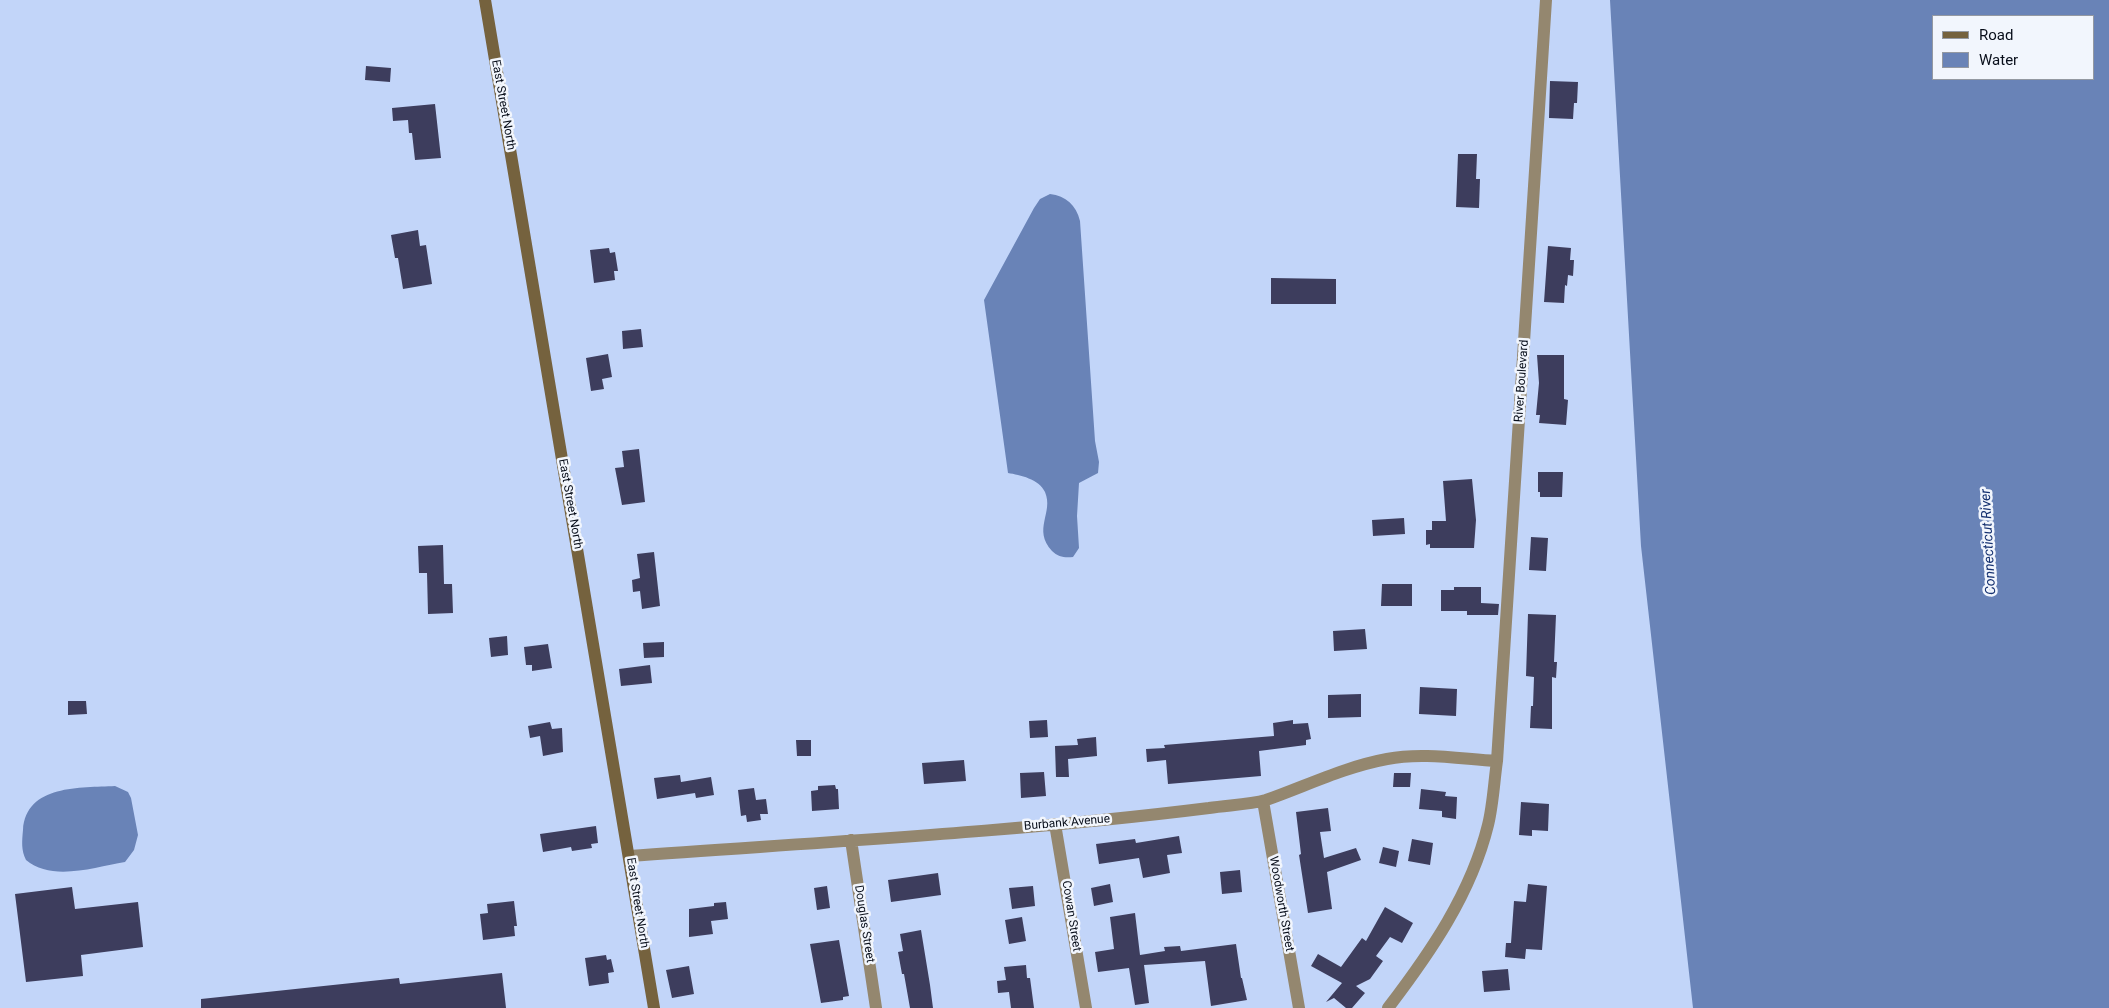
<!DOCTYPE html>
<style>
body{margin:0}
#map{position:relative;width:2109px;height:1008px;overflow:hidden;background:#c2d5f9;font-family:Roboto,sans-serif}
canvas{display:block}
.legend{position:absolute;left:1932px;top:15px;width:162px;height:65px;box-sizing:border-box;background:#f2f6fd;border:1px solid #9499a2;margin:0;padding:6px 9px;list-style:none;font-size:15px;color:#080e1a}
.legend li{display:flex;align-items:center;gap:10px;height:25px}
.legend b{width:25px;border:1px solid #9499a2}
</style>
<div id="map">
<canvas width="2109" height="1008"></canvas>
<ul class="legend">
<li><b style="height:6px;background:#75623e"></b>Road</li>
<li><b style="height:14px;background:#6983b7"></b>Water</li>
</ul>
</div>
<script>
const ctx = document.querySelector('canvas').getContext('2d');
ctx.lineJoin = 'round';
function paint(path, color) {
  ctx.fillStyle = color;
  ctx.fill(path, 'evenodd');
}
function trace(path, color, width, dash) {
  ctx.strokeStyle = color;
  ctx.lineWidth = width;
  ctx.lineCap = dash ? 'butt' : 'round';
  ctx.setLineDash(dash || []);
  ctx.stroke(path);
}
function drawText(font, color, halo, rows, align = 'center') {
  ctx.font = font + ' Roboto,sans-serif';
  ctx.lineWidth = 5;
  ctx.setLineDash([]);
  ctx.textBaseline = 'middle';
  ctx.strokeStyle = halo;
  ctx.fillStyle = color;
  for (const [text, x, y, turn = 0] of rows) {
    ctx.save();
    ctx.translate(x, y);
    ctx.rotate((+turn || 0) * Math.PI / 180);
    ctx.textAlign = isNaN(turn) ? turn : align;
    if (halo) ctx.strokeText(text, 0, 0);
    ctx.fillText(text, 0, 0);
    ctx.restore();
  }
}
paint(new Path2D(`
 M1610 0H2109V1008H1693L1641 546ZM1933 16H2093V79H1933Z
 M1050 194C1066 196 1076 205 1080 221L1095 441 1099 462 1098 473 1079 483 1077 516 1079 548 1073 557C1065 558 1058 557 1052 551 1032 529 1054 513 1045 492 1039 479 1020 475 1008 473L984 300 1034 208 1040 199Z
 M115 786 128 792 131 798 138 835 134 850 125 862C95 867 52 882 26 860 21 850 22 841 23 830 26 784 81 788 115 786Z`), '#6983b7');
paint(new Path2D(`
 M366 66 391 68 390 82 365 80Z
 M1550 81 1578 82 1577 103H1574L1573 119 1549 118Z
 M435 104 441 158 415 160 412 133H409L408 120 393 121 392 108Z
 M1458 154H1477L1476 179H1480L1479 208 1456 207Z
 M418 230 420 246 426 245 432 284 403 289 398 258H395L391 235Z
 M1548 246 1571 248 1570 260H1574L1573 276 1568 275 1567 286 1565 285 1564 303 1544 302Z
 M609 248 610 253 615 252 618 271H614L615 280 594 283 590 250Z
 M1271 278 1336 279V304H1271Z
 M641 329 643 347 623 349 622 331Z
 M608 354 612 377 602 379 604 389 591 391 586 358Z
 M1537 355H1564V399L1568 400 1566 425 1539 423 1540 415H1536L1539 383Z
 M639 449 645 502 622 505 615 468 624 467 622 451Z
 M1538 472H1563L1562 497H1540V492H1538Z
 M1472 479 1476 520 1474 548H1430V544L1426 545V530H1432V521H1446L1443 481Z
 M1404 518 1405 534 1373 536 1372 520Z
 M1531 537 1548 538 1546 571 1529 570Z
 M443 545 444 584H452L453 613 428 614 427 573H419L418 546Z
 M654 552 660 606 642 609 640 591 633 592 632 580 640 578 637 554Z
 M1382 584H1412V606H1381Z
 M1454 587H1481V603L1499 604 1498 615H1467V611H1441V590H1454Z
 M1528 614 1556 615 1554 662H1557L1556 678 1552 677V729L1530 728 1531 706H1533L1534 677 1526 676Z
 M1365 629 1367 649 1334 651 1333 631Z
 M507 636 508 655 491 657 489 638Z
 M664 642V657L644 658 643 643Z
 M548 644 552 668 532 671V665H526L524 647Z
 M650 665 652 683 621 686 619 669Z
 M1420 687 1457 689 1456 716 1419 714Z
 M1361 694V717L1328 718V695Z
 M68 701H86L87 714 68 715Z
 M1047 720 1048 737 1030 738 1029 721Z
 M1293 720V724L1308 723 1311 739 1306 740V745L1259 751 1261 776 1168 784 1166 760 1147 762 1146 749 1165 748 1164 745 1274 736 1273 723Z
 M550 722 552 729 562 728 563 752 543 756 540 736 530 738 528 726Z
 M1096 737 1097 756 1068 759 1069 777H1056L1055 746 1078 745 1077 739Z
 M796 740H811V756H797Z
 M964 760 966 781 924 784 922 763Z
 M1044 772 1046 796 1021 798 1020 773Z
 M1394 773H1411L1410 787H1393Z
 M680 775 681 782 711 777 714 795 696 798 695 793 657 799 654 778Z
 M835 785 836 789H838L839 809 812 811 811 791 818 790V786Z
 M754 788 756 800 766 799 768 814H760L761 820 747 822 746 815 741 816 738 790Z
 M1421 789 1446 792 1445 796 1457 797 1456 819 1442 817V811L1419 809Z
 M1521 802 1549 804 1548 831 1532 830V836L1519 835Z
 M1328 808 1331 831 1320 832 1324 858 1356 848 1361 860 1327 872 1332 909 1308 913 1299 855 1301 854 1296 812Z
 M596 826 598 843 591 844 592 848 572 851 571 847 543 852 540 834Z
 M1179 836 1182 853 1167 855 1170 873 1143 878 1139 858 1099 864 1096 844 1135 839 1136 843Z
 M1412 839 1433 843 1430 865 1408 861Z
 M1383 847 1399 851 1396 867 1379 863Z
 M1240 870 1242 892 1222 894 1220 872Z
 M938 873 941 895 891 902 888 880Z
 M1110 884 1113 902 1094 906 1091 888Z
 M1528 884 1547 886 1542 950 1526 949 1525 959 1505 957 1506 943H1511L1514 901 1526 902Z
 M827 886 830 908 817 910 814 888Z
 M1033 886 1035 906 1012 909 1009 888Z
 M72 887 75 909 138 902 143 947 81 955 83 976 26 982 15 894Z
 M514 901 517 926H514L515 936 483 940 480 914 488 913 487 904Z
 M726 902 728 919 711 921 713 934 689 937V909L714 906V903Z
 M1385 907 1413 923 1402 943 1390 937 1376 956 1383 961 1370 979 1356 986 1365 993 1352 1008H1346L1334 998 1326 1002 1342 983 1311 966 1318 954 1341 967 1362 938 1366 941Z
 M1135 913 1140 955 1165 951 1164 947 1180 946 1181 951 1236 944 1241 978H1242L1247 1000 1211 1006 1205 961 1144 965 1149 1003 1135 1005 1129 968 1098 972 1095 952 1114 949 1110 917Z
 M1022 917 1026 941 1009 944 1005 920Z
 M921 930 930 985 933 1008H910L904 974H902L898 952 903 951 900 934Z
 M839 940 849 996 843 997V1000L821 1003 810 944Z
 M606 955 607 960 611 959 614 972 608 973 609 983 589 986 585 958Z
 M1026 965 1027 978H1030L1034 1008H1011L1009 992 998 993 997 981 1006 980 1004 967Z
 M689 966 694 994 672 998 666 970Z
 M1508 969 1510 990 1484 992 1482 971Z
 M502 973 506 1008H201V999L399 978 400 984Z`), '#3d3d5d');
trace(new Path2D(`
 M1263 801 1299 1008
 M1055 824 1086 1008
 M851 840 876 1008
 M629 856C822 842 1017 832 1209 808 1227 805 1248 805 1266 800 1306 786 1344 767 1387 759 1422 752 1461 759 1497 761
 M1388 1008C1430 953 1471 894 1488 825 1493 805 1494 782 1497 761L1546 0`), '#94876f', 12);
trace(new Path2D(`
 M485 0 654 1008`), '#75623e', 12);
drawText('12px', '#080e1a', '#f2f6fd', [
 ["East Street North",503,105,80],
 ["River Boulevard",1522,381,-86],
 ["East Street North",570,504,80],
 ["Burbank Avenue",1067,823,-5],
 ["East Street North",637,903,81],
 ["Woodworth Street",1281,904,80],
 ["Cowan Street",1071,916,81],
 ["Douglas Street",864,924,81]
]);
drawText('italic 14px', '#153170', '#f2f6fd', [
 ["Connecticut River",1989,542,-93]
]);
</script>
